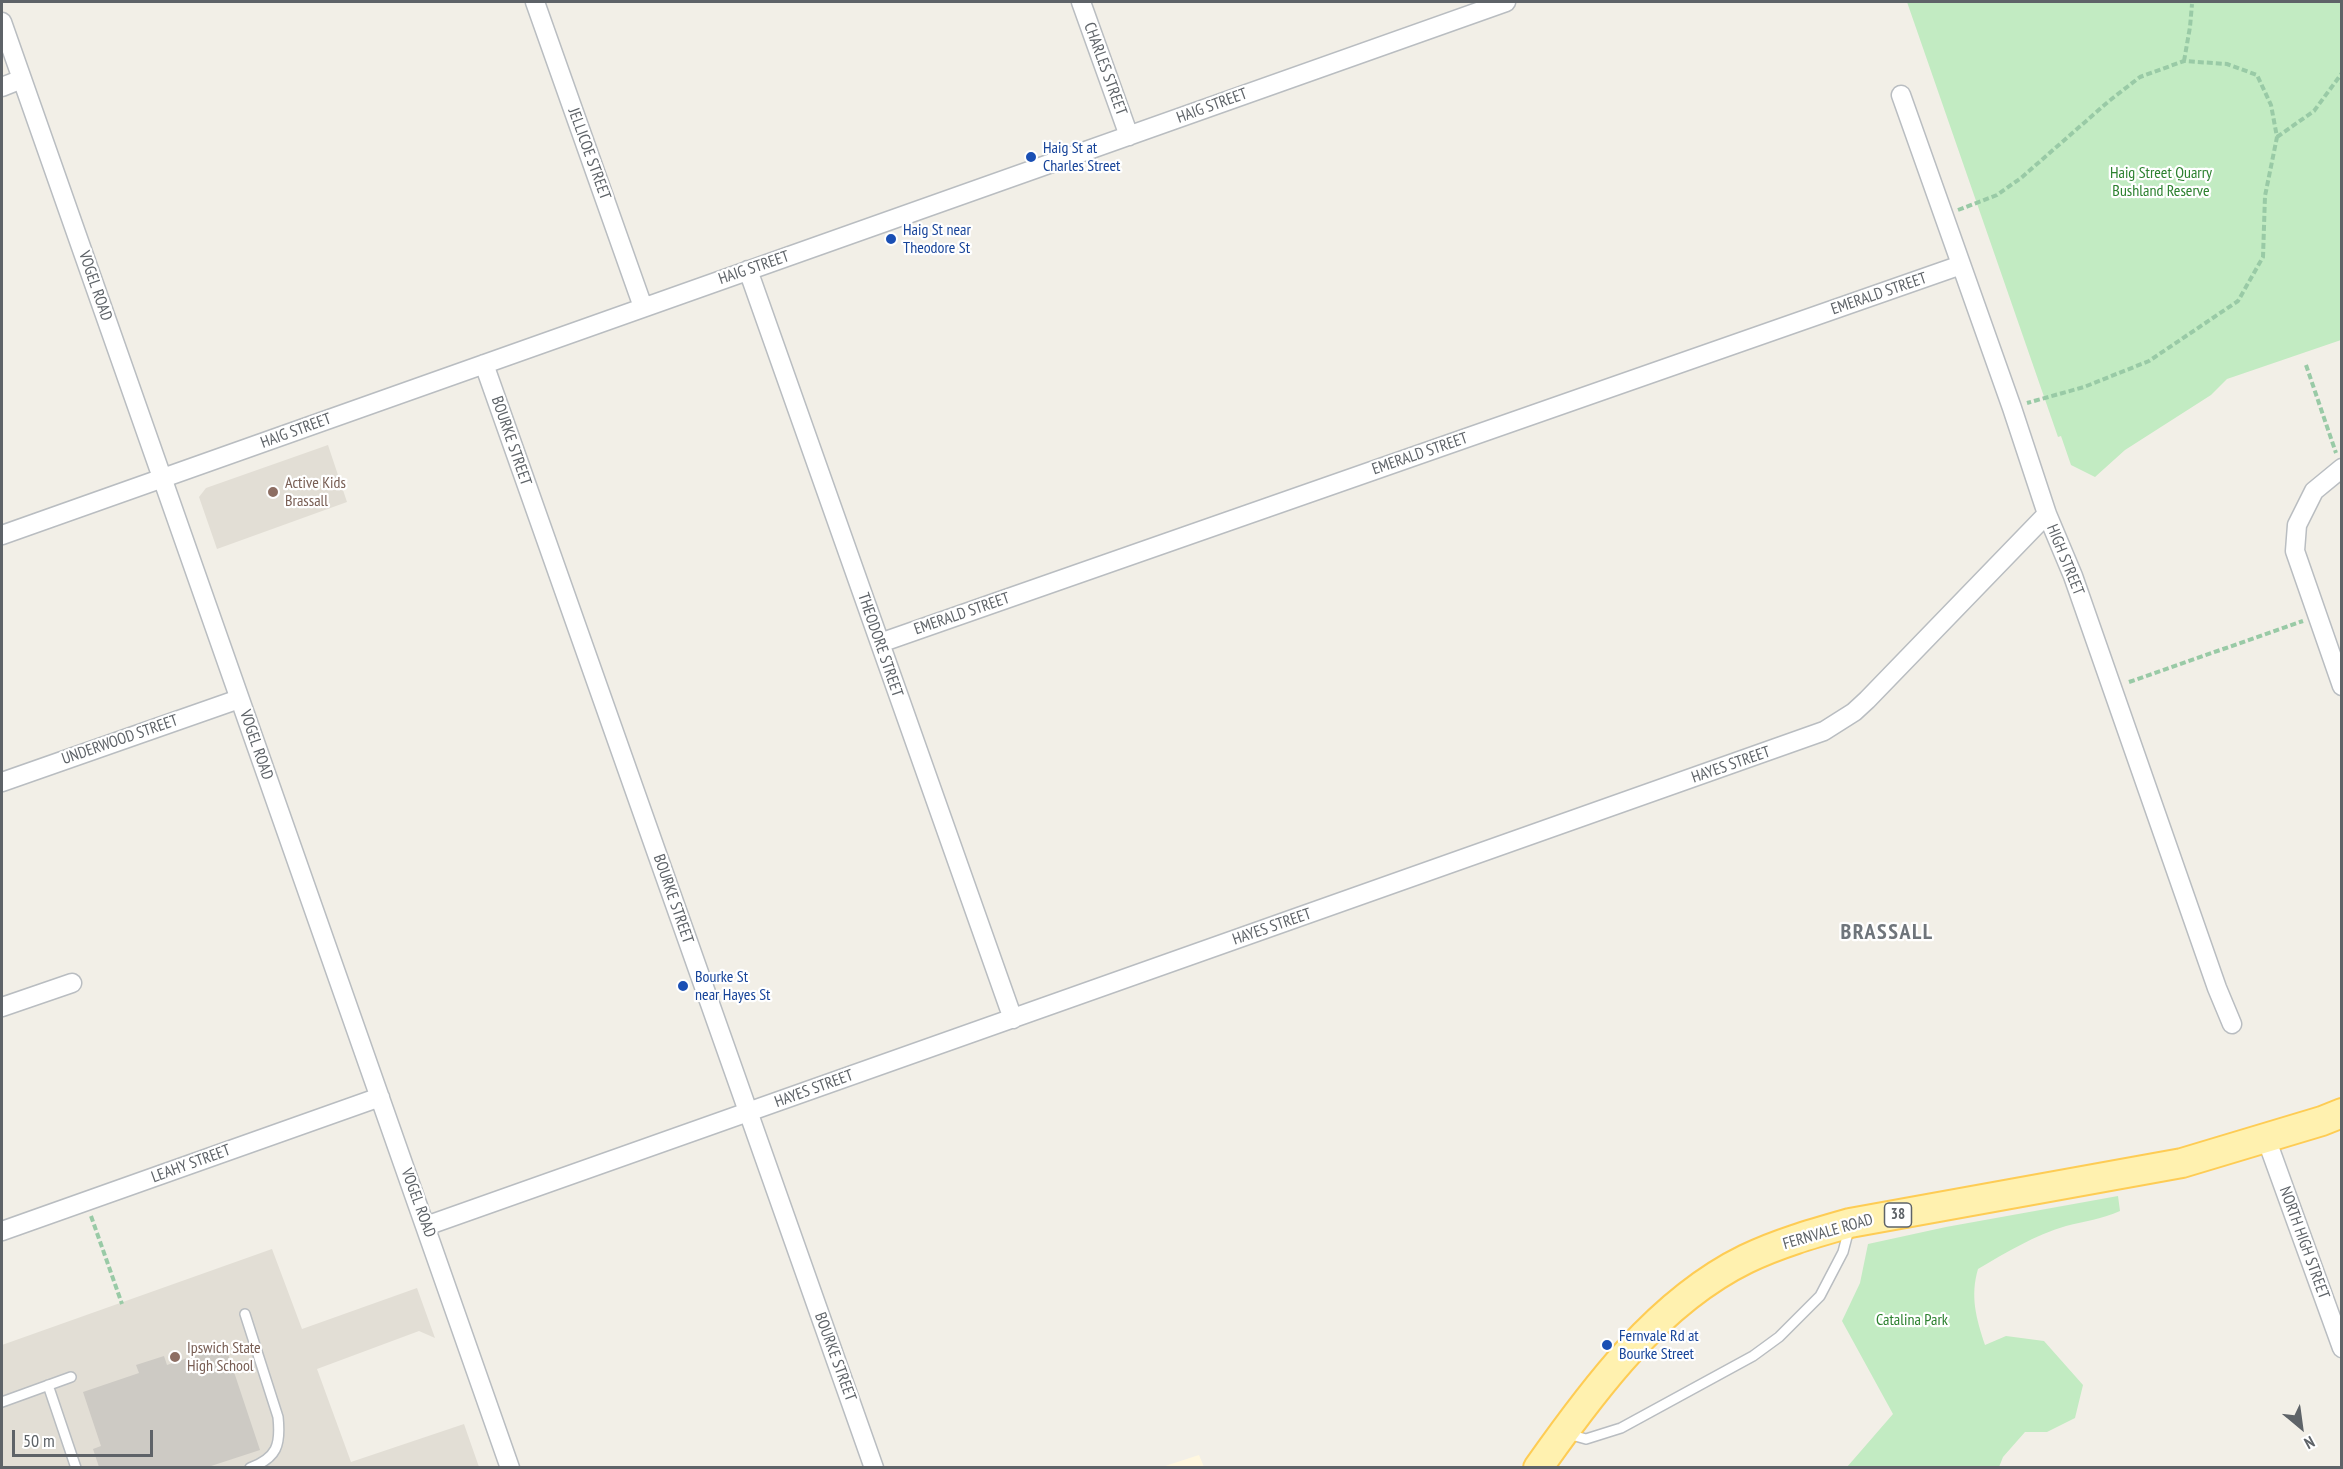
<!DOCTYPE html>
<style>
body{margin:0}
#map{position:relative;width:2343px;height:1469px;overflow:hidden;background:#f2efe7;font-family:"PT Sans Narrow",sans-serif}
canvas{display:block}
.frame{position:absolute;inset:0;border:3px solid #5e6368;pointer-events:none}
.north{position:absolute;left:2271px;top:1397px;width:60px;height:60px;-webkit-text-stroke:4px #fff;paint-order:stroke;rotate:151deg;font-size:16px;font-weight:700;line-height:24px;text-align:center;color:#5e6368}
.north::after{content:'';display:block;margin:auto;width:21px;height:27px;background:#5e6368;clip-path:polygon(50% 0,100% 100%,50% 72%,0 100%)}
.scale{position:absolute;left:12px;top:1430px;width:141px;height:27px;box-sizing:border-box;border:3px solid #5e6368;border-top:0;padding-left:8px;font-size:18px;line-height:21px;white-space:nowrap;color:#5e6368;-webkit-text-stroke:4px #fff;paint-order:stroke}
</style>
<div id="map">
<canvas width="2343" height="1469"></canvas>
<div class="frame"></div>
<div class="north">N</div>
<div class="scale">50 m</div>
</div>
<script>
const ctx = document.querySelector('canvas').getContext('2d');
ctx.lineJoin = 'round';
function paint(path, color) {
  ctx.fillStyle = color;
  ctx.fill(path, 'evenodd');
}
function trace(path, color, width, dash) {
  ctx.strokeStyle = color;
  ctx.lineWidth = width;
  ctx.lineCap = dash ? 'butt' : 'round';
  ctx.setLineDash(dash || []);
  ctx.stroke(path);
}
function drawText(font, color, halo, rows, align = 'center') {
  ctx.font = font + ' "PT Sans Narrow",sans-serif';
  ctx.lineWidth = 4.5;
  ctx.setLineDash([]);
  ctx.textBaseline = 'middle';
  ctx.strokeStyle = halo;
  ctx.fillStyle = color;
  for (const [text, x, y, turn = 0] of rows) {
    ctx.save();
    ctx.translate(x, y);
    ctx.rotate((+turn || 0) * Math.PI / 180);
    ctx.textAlign = isNaN(turn) ? turn : align;
    if (halo) ctx.strokeText(text, 0, 0);
    ctx.fillText(text, 0, 0);
    ctx.restore();
  }
}
paint(new Path2D(`
 M1199 1455 1204 1467H1162Z`), '#fff7df');
paint(new Path2D(`
 M328 445 347 502 217 549 199 497 206 488Z
 M272 1249 302 1329 417 1288 435 1338 419 1331 317 1369 351 1462 464 1424 479 1467H2V1345Z`), '#e2ded5');
paint(new Path2D(`
 M1907 2H2341V340L2227 379 2211 395 2125 450 2095 477 2071 465 2061 436 2058 437Z
 M2118 1196 2120 1211C2102 1219 2085 1221 2066 1226 2035 1235 2005 1253 1978 1269 1970 1296 1976 1318 1985 1345L2006 1336 2044 1341 2083 1385 2075 1418 2047 1432H2025L2003 1457 1999 1467H1847L1893 1414 1842 1321 1860 1283 1868 1244 1946 1227Z`), '#c2ebc2');
paint(new Path2D(`
 M225 1345 260 1450 208 1467H99L93 1449 101 1446 83 1392 139 1373 136 1365 164 1356 167 1365Z`), '#cdcac4');
const lane = new Path2D(`
 M245 1314 278 1417C281 1445 277 1458 250 1468
 M48 1385 76 1468
 M2 1402 71 1377
 M1568 1434 1586 1439 1621 1428 1753 1356 1779 1337 1820 1296 1843 1252 1849 1229`);
const street = new Path2D(`
 M535 2 643 307
 M1081 2 1129 136
 M2 22 510 1468
 M2 87 22 79
 M1901 95 2012 408 2047 514 2073 576 2217 988 2232 1024
 M748 270 1013 1019
 M484 364 874 1468
 M2342 468 2314 491 2297 525 2295 551 2342 686
 M2 535 1506 2
 M880 643 1961 265
 M2 782 239 699
 M2 1007 72 983
 M2266 1138 2342 1348
 M426 1226 1824 731 1854 712 1867 700 2047 514
 M2 1231 380 1097`);
const primary = new Path2D(`
 M1538 1468C1593 1390 1658 1302 1746 1259 1779 1243 1815 1233 1850 1223L2182 1163 2322 1121 2342 1113`);
trace(lane, '#b9bdc1', 12);
trace(street, '#b9bdc1', 21);
trace(primary, '#fecc54', 32);
trace(new Path2D(`
 M2184 61 2190 27 2192 4
 M2277 137 2314 111 2342 73
 M1958 210 1997 195 2021 178 2109 101 2140 77 2184 61 2227 64 2257 75 2271 105 2277 137 2265 196 2263 257 2238 301 2149 361 2084 387 2027 403
 M2306 365 2336 453
 M2129 682 2303 621
 M91 1216 122 1304`), '#99caa6', 4, [6, 3]);
trace(lane, '#fff', 9);
trace(street, '#fff', 18);
trace(primary, '#fff1af', 28);
for (const [x, y, r, color] of [
 [1031,157,6,"#1a4fb4"],
 [891,239,6,"#1a4fb4"],
 [273,492,6,"#8d6e63"],
 [683,986,6,"#1a4fb4"],
 [1607,1345,6,"#1a4fb4"],
 [175,1357,6,"#8d6e63"]
]) {
  const dot = new Path2D();
  dot.arc(x, y, r, 0, 2 * Math.PI);
  ctx.fillStyle = color;
  ctx.fill(dot);
  trace(dot, '#fff', 2);
}
for (const [x, y, w] of [
 [1898,1215,27]
]) {
  const box = new Path2D();
  box.roundRect(x - w / 2, y - 12, w, 24, 4.5);
  ctx.fillStyle = '#fff';
  ctx.fill(box);
  trace(box, '#5e6368', 1.5);
}
drawText('bold 15px', '#5e6368', null, [
 ["38",1898,1215]
]);
drawText('16px', '#5e6368', '#fff', [
 ["CHARLES STREET",1105,69,70],
 ["HAIG STREET",1212,106,-20],
 ["JELLICOE STREET",589,154,70],
 ["HAIG STREET",754,268,-19],
 ["VOGEL ROAD",95,286,71],
 ["EMERALD STREET",1879,294,-19],
 ["HAIG STREET",296,431,-20],
 ["BOURKE STREET",511,441,71],
 ["EMERALD STREET",1420,454,-19],
 ["HIGH STREET",2065,560,68],
 ["EMERALD STREET",962,614,-19],
 ["THEODORE STREET",880,645,71],
 ["UNDERWOOD STREET",120,740,-19],
 ["VOGEL ROAD",256,745,71],
 ["HAYES STREET",1731,765,-19],
 ["BOURKE STREET",673,899,71],
 ["HAYES STREET",1272,927,-19],
 ["HAYES STREET",814,1089,-20],
 ["LEAHY STREET",191,1164,-20],
 ["VOGEL ROAD",418,1203,70],
 ["FERNVALE ROAD",1828,1232,-16],
 ["NORTH HIGH STREET",2304,1243,70],
 ["BOURKE STREET",835,1357,70]
]);
drawText('16px', '#164399', '#fff', [
 ["Haig St at",1043,148],
 ["Charles Street",1043,166],
 ["Haig St near",903,230],
 ["Theodore St",903,248],
 ["Bourke St",695,977],
 ["near Hayes St",695,995],
 ["Fernvale Rd at",1619,1336],
 ["Bourke Street",1619,1354]
], 'left');
drawText('16px', '#2c812f', '#fff', [
 ["Haig Street Quarry",2161,173],
 ["Bushland Reserve",2161,191],
 ["Catalina Park",1912,1320]
]);
drawText('16px', '#785e54', '#fff', [
 ["Active Kids",285,483],
 ["Brassall",285,501],
 ["Ipswich State",187,1348],
 ["High School",187,1366]
], 'left');
ctx.letterSpacing = '1.5px';
drawText('bold 22px', '#6f757b', '#fff', [
 ["BRASSALL",1887,933]
]);
ctx.letterSpacing = '0px';
</script>
